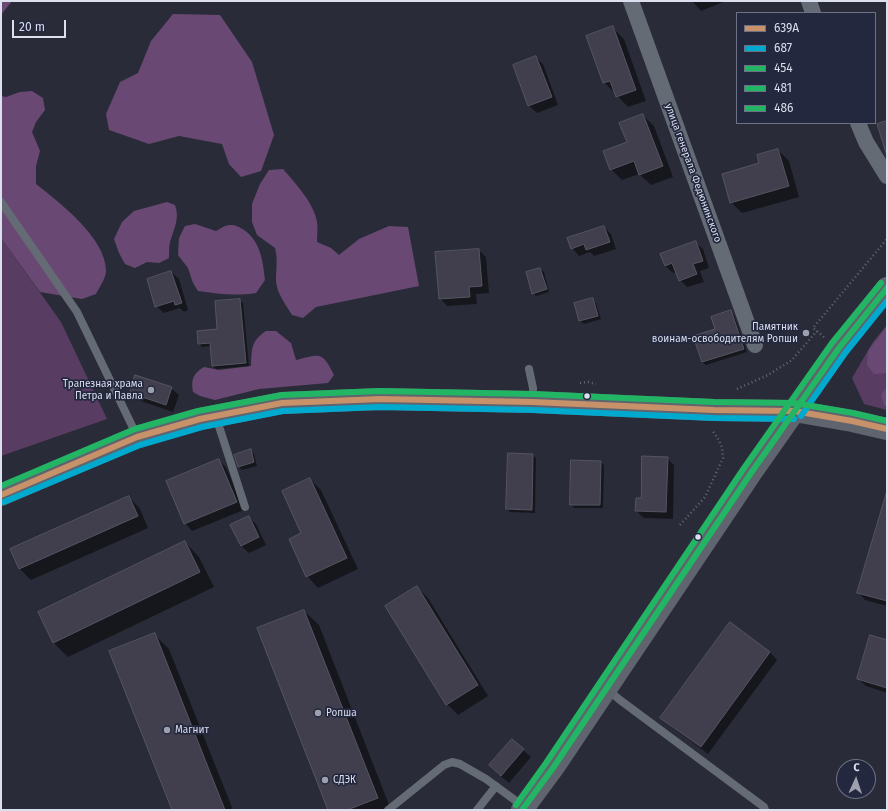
<!DOCTYPE html>
<meta charset="utf-8">
<style>
body{margin:0}
#map{position:relative;width:888px;height:811px;overflow:hidden;background:#292c38;font-family:"Fira Sans",sans-serif}
canvas{display:block}
.frame{position:absolute;inset:0;border:2px solid #dbdfee;pointer-events:none}
.legend{position:absolute;left:736px;top:12px;width:140px;height:112px;box-sizing:border-box;background:#23283e;border:1px solid #6d7184;margin:0;padding:5px 7px;list-style:none;font-size:12px;color:#dbdfee}
.legend li{display:flex;align-items:center;gap:8px;height:20px}
.legend b{width:20px;border:1px solid #6d7184}
.north{position:absolute;left:836px;top:759px;width:40px;height:40px;box-sizing:border-box;background:#23283e;border:1px solid #6d7184;border-radius:50%;rotate:3deg;font-size:11px;font-weight:700;line-height:16px;text-align:center;color:#dbdfee}
.north::after{content:'';display:block;margin:auto;width:14px;height:18px;background:#9da0ae;clip-path:polygon(50% 0,100% 100%,50% 72%,0 100%)}
.scale{position:absolute;left:12px;top:20px;width:54px;height:18px;box-sizing:border-box;border:2px solid #dbdfee;border-top:0;padding-left:5px;font-size:12px;line-height:14px;white-space:nowrap;color:#dbdfee;-webkit-text-stroke:3px #23283e;paint-order:stroke}
</style>
<div id="map">
<canvas width="888" height="811"></canvas>
<div class="frame"></div>
<ul class="legend">
<li><b style="height:5px;background:#c7916a"></b>639А</li>
<li><b style="height:5px;background:#00a9ce"></b>687</li>
<li><b style="height:5px;background:#21b564"></b>454</li>
<li><b style="height:5px;background:#21b564"></b>481</li>
<li><b style="height:5px;background:#21b564"></b>486</li>
</ul>
<div class="north">С</div>
<div class="scale">20 m</div>
</div>
<script>
const ctx = document.querySelector('canvas').getContext('2d');
ctx.lineJoin = 'round';
function paint(path, color) {
  ctx.fillStyle = color;
  ctx.fill(path, 'evenodd');
}
function trace(path, color, width, dash) {
  ctx.strokeStyle = color;
  ctx.lineWidth = width;
  ctx.lineCap = dash ? 'butt' : 'round';
  ctx.setLineDash(dash || []);
  ctx.stroke(path);
}
function drawText(font, color, halo, rows, align = 'center') {
  ctx.font = font + ' "Fira Sans",sans-serif';
  ctx.lineWidth = 3.5;
  ctx.setLineDash([]);
  ctx.textBaseline = 'middle';
  ctx.strokeStyle = halo;
  ctx.fillStyle = color;
  for (const [text, x, y, turn = 0] of rows) {
    ctx.save();
    ctx.translate(x, y);
    ctx.rotate((+turn || 0) * Math.PI / 180);
    ctx.textAlign = isNaN(turn) ? turn : align;
    if (halo) ctx.strokeText(text, 0, 0);
    ctx.fillText(text, 0, 0);
    ctx.restore();
  }
}
paint(new Path2D(`
 M1 238 61 322 107 419 1 456Z
 M887 325V410L864 404 852 378 873 342Z`), '#593c62');
paint(new Path2D(`
 M1 1H12L1 15Z
 M173 14 220 15 252 62 274 135 261 171 241 177 229 164 222 144 179 136 149 144 109 130 106 114 120 82 138 73 151 41Z
 M32 91 43 98 45 110 36 122 32 132 40 151 36 166V184C60 203 106 238 106 271 106 278 99 288 96 294L82 299 40 292 1 238V96L6 97 20 92Z
 M283 169C295 183 314 203 317 222 318 228 317 235 317 242L331 248 339 255 359 239 389 226 408 227 419 286 316 307 303 318 292 315C286 305 276 292 276 280 276 269 278 259 275 248L257 235 252 222V204L260 184 269 170Z
 M167 202 175 205C180 218 174 229 170 242 169 247 169 252 169 258L159 263 147 262 135 268 125 264 119 253 114 239 122 222 134 211Z
 M195 224 216 231C220 229 225 225 230 225 236 225 239 227 244 230 261 242 263 262 265 280L256 293C236 296 218 294 198 291L193 283 188 268 178 255 179 238 185 226Z
 M887 326V373L874 374 867 365 868 351Z
 M266 331H276L291 343 296 360C321 354 322 351 334 375L328 383 259 389 215 400 200 396 193 392C191 379 193 374 204 367L219 370 251 366C252 348 251 341 266 331Z
 M886 388H887V407L884 405 881 395Z`), '#694973');
paint(new Path2D(`
 M692 1H726L701 11Z
 M613 28 624 39 646 101 628 107 604 82Z
 M536 57 543 64 558 105 537 113 529 106 514 65Z
 M643 115 654 126 673 177 651 185 639 174 622 180 611 169Z
 M778 150 789 161 799 197 742 213 731 202 761 163Z
 M604 227 611 234 616 249 594 256 590 252 579 256 572 248Z
 M695 242 703 249 709 268 700 271 704 282 687 287 680 280 676 272 673 273 665 266Z
 M479 250 486 257 489 293 476 294 477 304 447 306 440 298Z
 M540 269 544 272 549 292 536 296 533 293Z
 M171 272 179 279 188 310 184 312 180 308 164 313 156 306Z
 M592 299 596 303 601 319 584 324 580 321 576 304Z
 M239 300 243 303 249 366 216 369 213 366 211 346 202 347 199 343 218 330Z
 M731 311 734 315 747 352 706 365 702 362 694 337 716 329Z
 M171 388 179 395 173 412 138 400 131 393Z
 M250 450 254 454 257 466 242 470 239 467 235 455Z
 M533 455 536 458 535 513 510 512 507 509Z
 M667 458 674 465 673 519 644 518 636 511Z
 M219 460 226 467 244 510 192 531 185 523Z
 M601 462 604 465 603 508H574L571 504Z
 M310 479 321 490 358 569 318 588 307 576 290 539 303 533Z
 M887 494V606L865 600 858 592Z
 M129 497 140 509 148 528 31 580 20 569 11 550Z
 M249 517 256 524 266 545 249 553 241 546Z
 M185 542 199 557 214 587 68 657 54 643 39 613Z
 M417 587 428 598 488 696 458 715 447 704Z
 M304 611 319 625 391 810H329Z
 M154 634 169 649 233 810H173Z
 M887 641V693L866 686 858 679Z
 M770 652 777 660 708 754 669 725 661 718Z
 M512 740 531 757 509 783 497 773Z`), '#0007');
const building = new Path2D(`
 M613 26 636 90 616 97 610 81 603 83 586 36Z
 M536 56 552 97 528 106 513 65Z
 M643 114 663 166 639 175 634 161 610 170 603 151 627 142 619 123Z
 M887 121V156L877 124Z
 M778 149 789 186 730 203 722 174 759 163 757 155Z
 M604 226 610 242 586 250 584 244 571 249 567 238Z
 M696 241 703 261 693 264 697 274 679 281 672 263 665 266 660 254Z
 M479 249 482 286 469 287 470 297 439 299 435 252Z
 M540 268 547 289 532 294 526 272Z
 M171 271 182 303 175 305 174 301 155 307 147 279Z
 M593 298 598 316 579 321 574 303Z
 M240 299 246 363 212 366 210 343 198 344 197 331 217 329 215 301Z
 M731 310 744 349 702 362 693 336 715 329 711 317Z
 M135 375 172 387 166 405 130 393Z
 M251 449 254 462 238 467 234 455Z
 M508 453 533 454 532 510 506 509Z
 M642 456 668 457 666 512 635 511 636 498H641Z
 M219 459 237 502 184 524 166 481Z
 M571 460 601 461 600 505H570Z
 M310 478 347 558 306 577 289 539 301 533 282 491Z
 M887 491V601L857 593Z
 M129 496 138 516 19 569 10 549Z
 M249 516 259 537 241 546 230 525Z
 M185 541 200 572 53 643 38 612Z
 M417 586 478 685 446 705 385 606Z
 M304 610 378 798 347 810H328L257 628Z
 M730 622 770 652 701 747 660 718Z
 M155 633 225 810H172L109 651Z
 M870 635 887 640V688L857 679Z
 M512 739 524 749 501 776 489 765Z`);
paint(building, '#413f4e');
trace(building, '#555561', 1);
trace(new Path2D(`
 M824 337 813 328 887 239
 M580 383 588 382 596 384
 M737 389 768 375 792 360 817 331
 M680 525 705 497 723 458 722 447 717 437 712 430`), '#646871', 2.5, [1, 3]);
trace(new Path2D(`
 M1 202 77 312 137 436
 M529 369 533 388V401
 M216 417 245 507
 M607 689 620 700 764 807 765 810
 M388 810 444 765 452 762 460 764 486 779 523 806
 M477 810 496 786`), '#656b74', 8);
trace(new Path2D(`
 M631 1 755 345
 M809 1 813 13
 M858 123 866 142 887 176`), '#656b74', 16);
trace(new Path2D(`
 M1 495 137 437 200 419 282 403 380 399 533 402 714 410 794 411 852 421 887 429
 M522 810 553 768 751 473 839 348 887 288`), '#5f646f', 22);
trace(new Path2D(`
 M1 495 137 437 200 419 282 403 380 399 533 402 714 410 794 411 852 421 887 429`), '#c7916a', 6);
trace(new Path2D(`
 M801 416 845 353 887 301
 M4 502 140 445 202 427 283 411 380 407 533 410 714 418 794 419`), '#00a9ce', 6);
trace(new Path2D(`
 M1 486 135 429 198 411 282 395 380 391 533 394 714 402 794 403 853 413 887 421`), '#21b564', 6);
trace(new Path2D(`
 M522 810 553 768 751 473 839 348 887 288`), '#21b564', 6);
trace(new Path2D(`
 M516 805 546 763 744 468 832 343 881 283`), '#21b564', 6);
for (const [x, y, r, color] of [
 [806,333,4,"#9da0ae"],
 [151,390,4,"#9da0ae"],
 [587,396,3.5,"#dbdfee"],
 [698,537,3.5,"#dbdfee"],
 [318,713,4,"#9da0ae"],
 [167,730,4,"#9da0ae"],
 [325,780,4,"#9da0ae"]
]) {
  const dot = new Path2D();
  dot.arc(x, y, r, 0, 2 * Math.PI);
  ctx.fillStyle = color;
  ctx.fill(dot);
  trace(dot, '#23283e', 1.5);
}
drawText('10px', '#dbdfee', '#23283e', [
 ["улица генерала Федюнинского",693,173,70]
]);
drawText('10px', '#dbdfee', '#23283e', [
 ["Памятник",798,327,"right"],
 ["воинам-освободителям Ропши",798,339,"right"],
 ["Трапезная храма",143,384,"right"],
 ["Петра и Павла",143,396,"right"],
 ["Ропша",326,713],
 ["Магнит",175,730],
 ["СДЭК",333,780]
], 'left');
</script>
